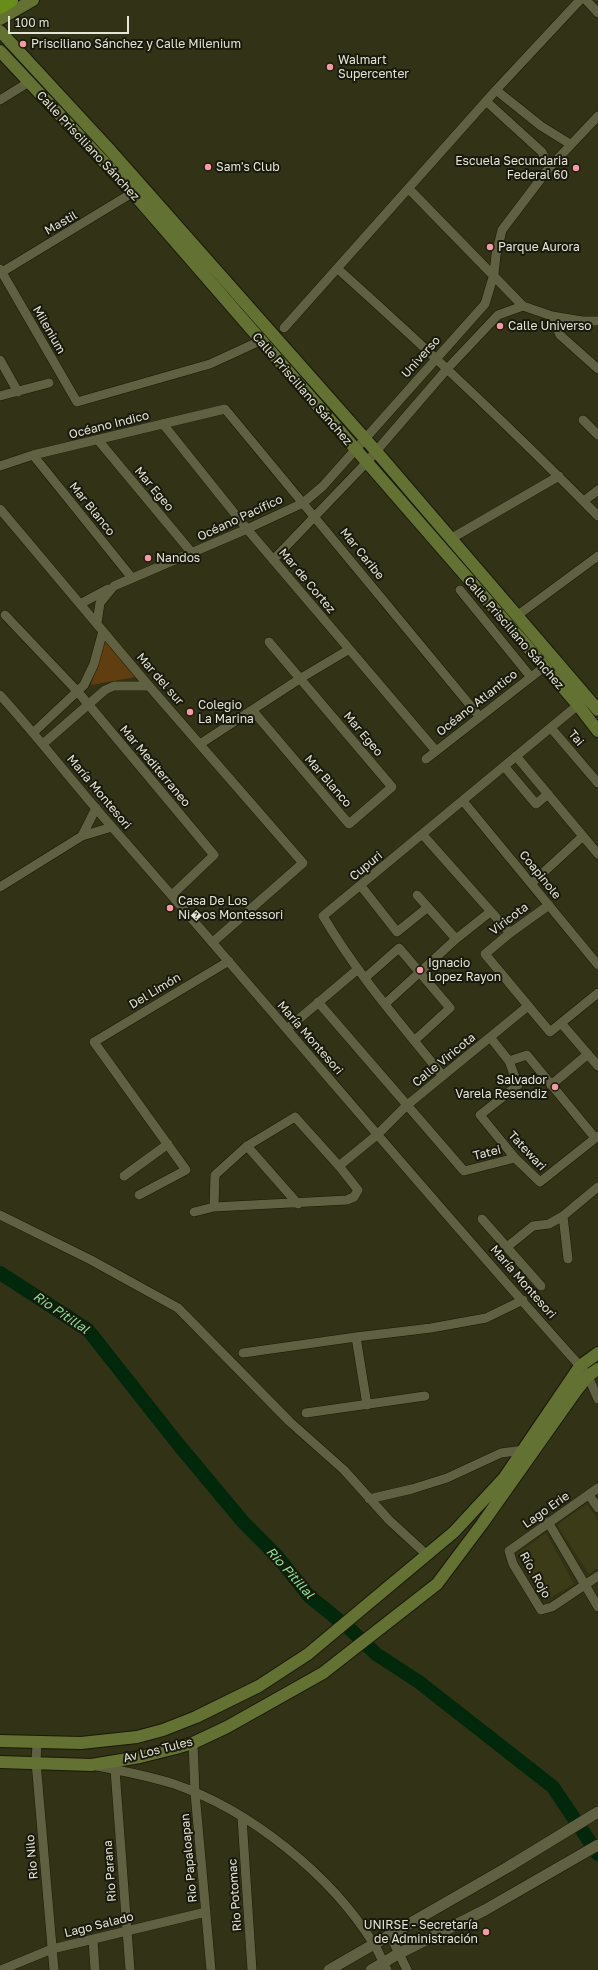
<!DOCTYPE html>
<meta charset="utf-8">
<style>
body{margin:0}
#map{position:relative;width:598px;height:1970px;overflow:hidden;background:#323216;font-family:"Golos Text",sans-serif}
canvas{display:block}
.scale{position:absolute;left:8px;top:16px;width:121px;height:18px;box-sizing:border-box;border:2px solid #e4e5d4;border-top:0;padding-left:5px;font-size:12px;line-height:14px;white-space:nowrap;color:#e4e5d4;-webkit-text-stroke:3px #19190d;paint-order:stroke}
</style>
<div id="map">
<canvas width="598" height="1970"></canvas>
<div class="scale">100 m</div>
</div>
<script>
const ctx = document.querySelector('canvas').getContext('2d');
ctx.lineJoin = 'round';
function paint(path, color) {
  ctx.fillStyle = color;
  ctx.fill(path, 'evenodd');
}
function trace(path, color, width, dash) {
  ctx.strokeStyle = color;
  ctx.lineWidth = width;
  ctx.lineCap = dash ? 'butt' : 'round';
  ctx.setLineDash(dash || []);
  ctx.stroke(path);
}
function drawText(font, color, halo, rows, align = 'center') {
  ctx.font = font + ' "Golos Text",sans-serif';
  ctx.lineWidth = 4;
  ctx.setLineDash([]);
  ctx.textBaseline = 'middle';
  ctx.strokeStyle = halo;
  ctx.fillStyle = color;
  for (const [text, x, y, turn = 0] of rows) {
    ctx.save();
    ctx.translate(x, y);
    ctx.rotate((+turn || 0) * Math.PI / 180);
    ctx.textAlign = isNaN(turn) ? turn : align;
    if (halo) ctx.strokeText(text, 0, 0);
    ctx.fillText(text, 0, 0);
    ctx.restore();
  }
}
paint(new Path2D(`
 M587 1504 598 1520V1568L589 1574 557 1525Z
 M546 1533 574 1584 544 1601 517 1554Z`), '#3b3b17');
paint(new Path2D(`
 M105 641 136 677 91 685Z`), '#603e0f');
trace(new Path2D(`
 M0 1273 88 1330 178 1444 244 1523 277 1556 309 1596 351 1630 376 1654 419 1682 553 1787 598 1854`), '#01280a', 14);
const minor = new Path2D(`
 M586 0 598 13
 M496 90 541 126 570 144
 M0 100 29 82
 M487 102 542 152 549 168
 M409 189 523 306 552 316 582 321H598
 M0 269 77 402 210 364 260 341
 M338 269C427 349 514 431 598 516
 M2 272 137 190
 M552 316 560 335 598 369
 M284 328 496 90 580 0
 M0 360 18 392
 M0 396 49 383
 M583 420 598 435
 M163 424 247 529 436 751
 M98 440 192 553
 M33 455 132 578
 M0 466 33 455 225 409 479 716
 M584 501 598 490
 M0 509 149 686 303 863 213 942
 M452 538 559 476
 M273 560 366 463 447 369 498 315 523 306
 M460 590 530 676
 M80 604 108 589
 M5 615 78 692 214 855 173 894
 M518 615 598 556
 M97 623 100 603 114 586 247 529 303 503 323 486 485 304 494 274 496 255 502 230 549 168 598 116
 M0 695C39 738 74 784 112 827 269 1006 421 1189 580 1366L588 1376 598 1399
 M253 711 349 824 392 787 269 642
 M551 728 598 783
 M34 732 84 685 94 664 103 631
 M44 743 105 690 114 686H149
 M200 744 301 678 348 650
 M516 756 598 854
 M426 759 544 667
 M504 766 536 804 548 794
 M463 801 598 965
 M423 835 510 933
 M82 836 96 808
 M532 883 583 836
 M361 886 397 932 428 907
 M0 887 82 836 112 827
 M417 895 456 939
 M549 905 510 933 485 954 550 1032 598 993
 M365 978 399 948 450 1008 414 1041
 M318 1002 464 1171 515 1158
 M385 1004 456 939 490 912
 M561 1023 598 1066
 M287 1029 358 969
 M490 1037 509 1061 527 1055 595 1138
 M509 1061 518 1085 480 1115 515 1158 540 1182 598 1136
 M443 1076C401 1024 357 974 323 916L578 705
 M551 1085 588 1054
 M247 1146 298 1204
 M339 1166 378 1134 406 1106 528 1006
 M124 1176 168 1144
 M139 1195 186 1170 94 1042 229 961
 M194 1212 214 1207 347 1200 354 1197 358 1190 339 1166 295 1117 247 1146 215 1175 214 1207
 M0 1215 91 1260 178 1308 290 1422 344 1470 389 1520 427 1555
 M563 1216 568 1259
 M482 1219 541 1286
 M507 1247 533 1226 549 1224 563 1216 598 1187
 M356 1337 367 1405
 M243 1353 356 1337 431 1328 486 1318 523 1300
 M306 1413 425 1396
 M598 1488 509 1551 513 1564 541 1610 552 1607 598 1576
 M589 1495 598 1508
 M369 1499 412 1489 447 1478 501 1453 524 1450
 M548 1522 598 1607
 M37 1743 36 1762 54 1970
 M193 1743 195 1793 211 1970
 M97 1766C123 1771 149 1776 174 1784 250 1810 331 1875 373 1943 379 1951 382 1961 387 1970
 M115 1770 130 1970
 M242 1818 252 1970
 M390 1935 407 1970
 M93 1939 95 1970
 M1 1970 52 1949 206 1912`);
const tertiary = new Path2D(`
 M329 1970 508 1867 598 1812
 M371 1970 398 1954 485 1910 598 1845`);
const secondary = new Path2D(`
 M0 19 33 0
 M0 31 109 149 375 450 598 710
 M0 51 133 193 578 705 598 731
 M0 1741 81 1743 137 1737 163 1730 196 1717 259 1686 308 1654 454 1532 504 1478 580 1366 598 1353
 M0 1762 91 1765 140 1757 176 1748 193 1743 227 1727 323 1673 437 1584 482 1524 576 1391 588 1376 598 1369`);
const trunk = new Path2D(`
 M0 7 11 0`);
trace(minor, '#1a1a01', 10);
trace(tertiary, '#1a1a01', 12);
trace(secondary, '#1a1a01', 14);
trace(trunk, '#1a1a01', 16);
trace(minor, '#606043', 9);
trace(tertiary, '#606043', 11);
trace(secondary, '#637133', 12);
trace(trunk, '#698d18', 14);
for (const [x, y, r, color] of [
 [23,44,4,"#f49aa5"],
 [330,67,4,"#f49aa5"],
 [208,167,4,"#f49aa5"],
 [576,168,4,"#f49aa5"],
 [490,247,4,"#f49aa5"],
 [500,326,4,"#f49aa5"],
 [148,558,4,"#f49aa5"],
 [190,712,4,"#f49aa5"],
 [170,908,4,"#f49aa5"],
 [420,970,4,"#f49aa5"],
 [555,1087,4,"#f49aa5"],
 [486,1932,4,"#f49aa5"]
]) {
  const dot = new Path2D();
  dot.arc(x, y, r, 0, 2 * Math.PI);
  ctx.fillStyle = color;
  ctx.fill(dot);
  trace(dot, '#19190d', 1.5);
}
drawText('12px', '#e4e5d4', '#19190d', [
 ["Prisciliano Sánchez y Calle Milenium",31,44],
 ["Walmart",338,60],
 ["Supercenter",338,74],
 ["Escuela Secundaria",568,161,"right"],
 ["Federal 60",568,175,"right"],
 ["Sam's Club",216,167],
 ["Parque Aurora",498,247],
 ["Calle Universo",508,326],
 ["Nandos",156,558],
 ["Colegio",198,705],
 ["La Marina",198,719],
 ["Casa De Los",178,901],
 ["Ni�os Montessori",178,915],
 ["Ignacio",428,963],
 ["Lopez Rayon",428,977],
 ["Salvador",547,1080,"right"],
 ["Varela Resendiz",547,1094,"right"],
 ["UNIRSE - Secretaría",478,1925,"right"],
 ["de Administración",478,1939,"right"]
], 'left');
drawText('12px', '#e4e5d4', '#19190d', [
 ["Calle Prisciliano Sánchez",88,146,47],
 ["Mastil",61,223,-30],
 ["Milenium",49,330,60],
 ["Universo",421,357,-48],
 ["Calle Prisciliano Sánchez",302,389,49],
 ["Océano Indico",109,425,-14],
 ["Mar Egeo",154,489,50],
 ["Mar Blanco",92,509,51],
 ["Océano Pacífico",240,518,-25],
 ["Mar Caribe",362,554,51],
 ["Mar de Cortez",307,581,50],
 ["Calle Prisciliano Sánchez",514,633,49],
 ["Mar del sur",160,679,49],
 ["Océano Atlantico",477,703,-38],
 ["Mar Egeo",363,734,50],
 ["Tai",576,738,50],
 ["Mar Mediterraneo",155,766,50],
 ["Mar Blanco",328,781,49],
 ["María Montesori",99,792,50],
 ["Cupuri",366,866,-39],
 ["Coapinole",540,875,51],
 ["Viricota",509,919,-37],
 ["Del Limón",155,991,-31],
 ["María Montesori",310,1038,49],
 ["Calle Viricota",444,1060,-39],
 ["Tatewari",527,1151,47],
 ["Tatei",487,1153,-14],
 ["María Montesori",523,1282,49],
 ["Lago Erie",546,1510,-35],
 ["Río. Rojo",535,1575,61],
 ["Av Los Tules",158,1750,-14],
 ["Rio Nilo",32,1857,-95],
 ["Rio Papaloapan",189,1858,-95],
 ["Rio Parana",110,1871,-94],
 ["Rio Potomac",235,1895,-94],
 ["Lago Salado",99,1925,-14]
]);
drawText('italic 13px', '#85e593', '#19190d', [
 ["Rio Pitillal",61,1313,34],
 ["Rio Pitillal",290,1573,48]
]);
</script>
